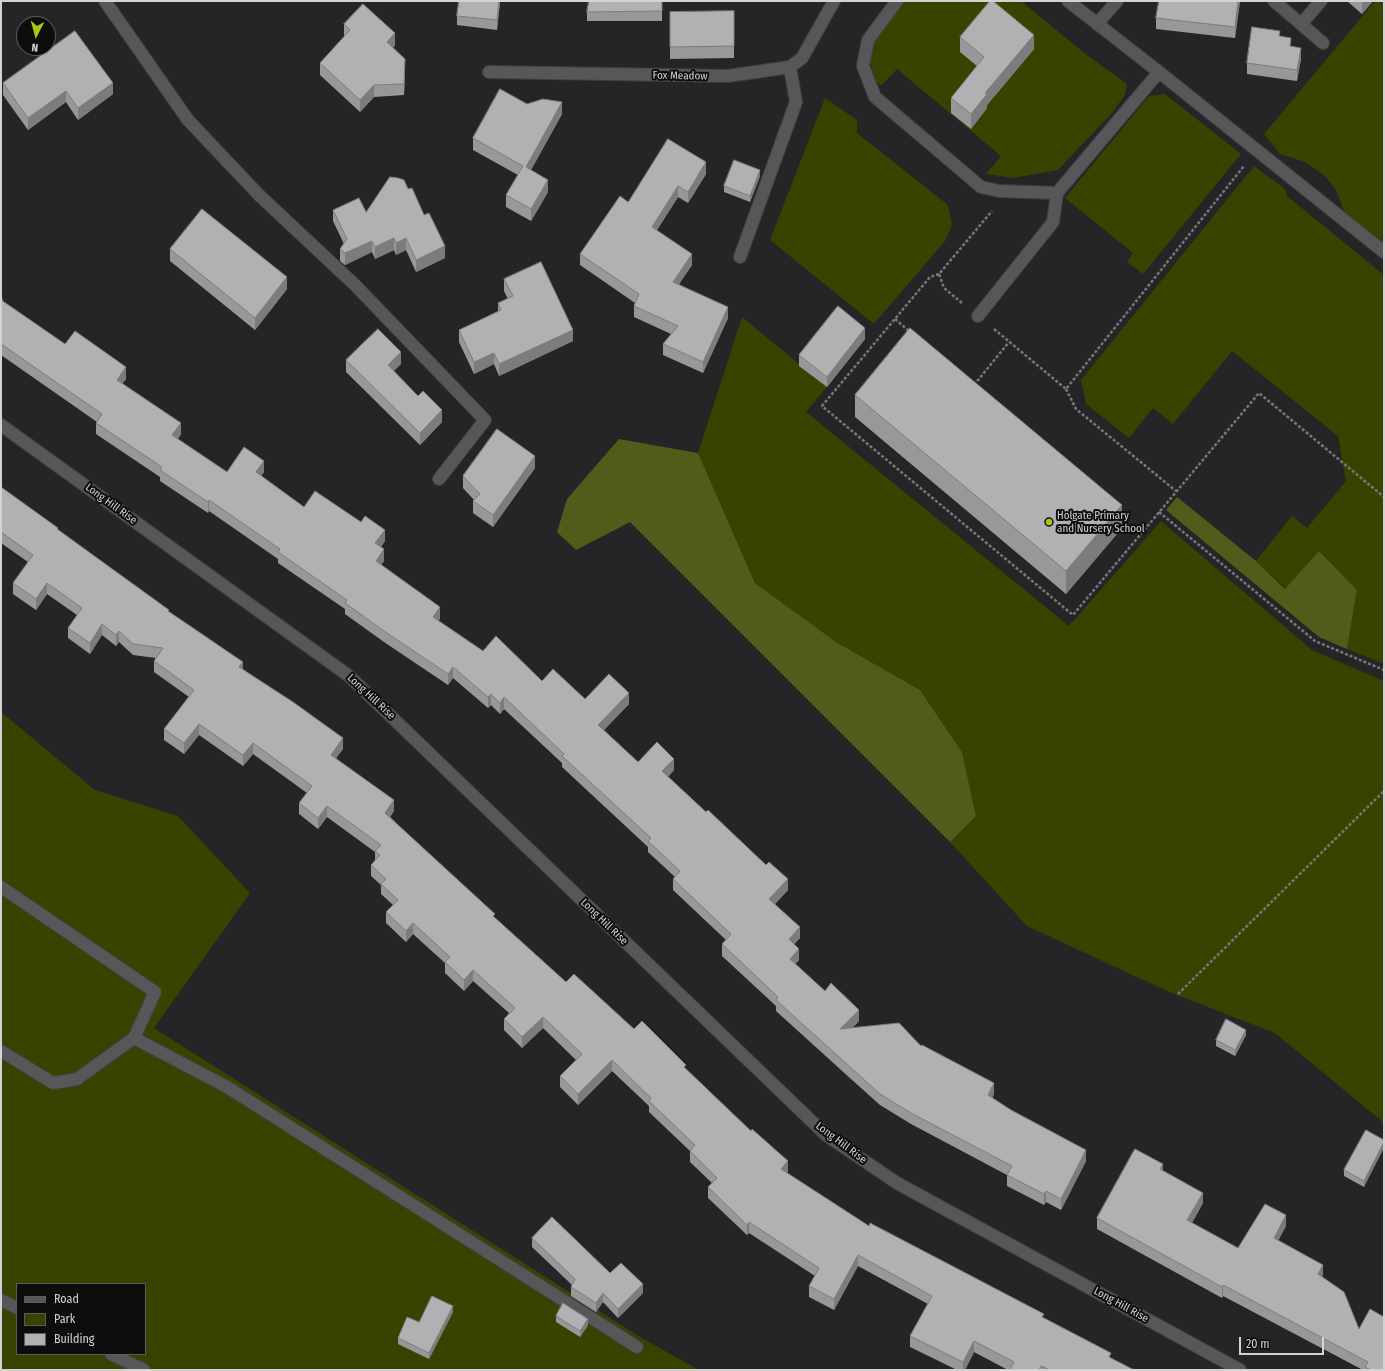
<!DOCTYPE html>
<style>
body{margin:0}
#map{position:relative;width:1385px;height:1371px;overflow:hidden;background:#252426;font-family:"Fira Sans Condensed",sans-serif}
canvas{display:block}
.frame{position:absolute;inset:0;border:2px solid #d3d2d4;pointer-events:none}
.legend{position:absolute;left:16px;top:1283px;width:130px;height:72px;box-sizing:border-box;background:#0e0d0e;border:1px solid #5d5c5d;margin:0;padding:5px 7px;list-style:none;font-size:12px;color:#d3d2d4}
.legend li{display:flex;align-items:center;gap:8px;height:20px}
.legend b{width:20px;border:1px solid #5d5c5d}
.north{position:absolute;left:16px;top:16px;width:40px;height:40px;box-sizing:border-box;background:#0e0d0e;border:1px solid #5d5c5d;border-radius:50%;rotate:186deg;font-size:11px;font-weight:700;line-height:16px;text-align:center;color:#d3d2d4}
.north::after{content:'';display:block;margin:auto;width:14px;height:18px;background:#abc615;clip-path:polygon(50% 0,100% 100%,50% 72%,0 100%)}
.scale{position:absolute;left:1239px;top:1337px;width:85px;height:18px;box-sizing:border-box;border:2px solid #d3d2d4;border-top:0;padding-left:5px;font-size:12px;line-height:14px;white-space:nowrap;color:#d3d2d4;-webkit-text-stroke:3px #0e0d0e;paint-order:stroke}
</style>
<div id="map">
<canvas width="1385" height="1371"></canvas>
<div class="frame"></div>
<ul class="legend">
<li><b style="height:5px;background:#575659"></b>Road</li>
<li><b style="height:11px;background:#394300"></b>Park</li>
<li><b style="height:11px;background:#b1b0b3"></b>Building</li>
</ul>
<div class="north">N</div>
<div class="scale">20 m</div>
</div>
<script>
const ctx = document.querySelector('canvas').getContext('2d');
ctx.lineJoin = 'round';
function paint(path, color) {
  ctx.fillStyle = color;
  ctx.fill(path, 'evenodd');
}
function trace(path, color, width, dash) {
  ctx.strokeStyle = color;
  ctx.lineWidth = width;
  ctx.lineCap = dash ? 'butt' : 'round';
  ctx.setLineDash(dash || []);
  ctx.stroke(path);
}
function drawText(font, color, halo, rows, align = 'center') {
  ctx.font = font + ' "Fira Sans Condensed",sans-serif';
  ctx.lineWidth = 4;
  ctx.setLineDash([]);
  ctx.textBaseline = 'middle';
  ctx.strokeStyle = halo;
  ctx.fillStyle = color;
  for (const [text, x, y, turn = 0] of rows) {
    ctx.save();
    ctx.translate(x, y);
    ctx.rotate((+turn || 0) * Math.PI / 180);
    ctx.textAlign = isNaN(turn) ? turn : align;
    if (halo) ctx.strokeText(text, 0, 0);
    ctx.fillText(text, 0, 0);
    ctx.restore();
  }
}
paint(new Path2D(`
 M904 1H1021L1083 52 1127 84 1125 95 1111 114 1058 170 1013 178 986 174 1001 156 897 69 882 85 876 82 870 61 872 41Z
 M1375 1H1384V243L1344 212 1336 190 1324 175 1305 162 1280 154 1264 134Z
 M1165 94 1241 154 1143 274 1127 262 1133 253 1065 198 1149 96Z
 M825 98 857 120V133L948 205 952 225 945 241 874 324 770 240Z
 M1254 166 1285 189 1287 196 1384 275V664L1347 649 1357 590 1319 551 1286 589 1256 561 1292 516 1307 528 1346 481 1338 436 1232 351 1173 424 1153 408 1129 438 1086 404 1081 380Z
 M742 317 827 387 806 412 1069 626 1161 521 1312 650 1384 681V1123L1275 1033 1167 991 1027 926 950 842 976 816 962 752 920 690 836 642 755 583 698 453Z
 M1 712 95 790 178 816 250 893 154 1028 640 1337 699 1370H1ZM17 1284H145V1354H17Z`), '#394300');
paint(new Path2D(`
 M619 439 698 453 755 583 836 642 920 690 962 752 976 816 950 842 630 522 576 550 557 532 567 499Z
 M1177 497 1256 561 1285 589 1319 551 1357 590 1347 649 1319 637 1166 510Z`), '#505d1a');
const minor = new Path2D(`
 M105 1 188 120 259 195 355 285 485 420 439 479
 M897 1 868 40 863 66 875 97 981 187 999 191 1057 193
 M1068 1 1159 72 1384 252
 M1274 1 1301 24 1321 1
 M1097 24 1117 1
 M1301 24 1323 43
 M489 72 728 76 790 67 802 58 834 1
 M740 257 796 102 790 67
 M978 316 1053 222 1057 193 1159 72
 M1 425 349 676 826 1135 897 1183 1240 1370
 M1 887 155 992 134 1038 77 1079 53 1083 1 1051
 M134 1038 227 1087 637 1347
 M1 1300 17 1308
 M111 1354 144 1370`);
trace(minor, '#414042', 14);
trace(new Path2D(`
 M939 274 930 277 822 406 1073 615 1259 393 1384 497
 M962 303 944 288 939 274 992 211
 M895 319 910 332
 M994 329 1066 389 1244 166
 M974 385 1009 342
 M1066 389 1076 409 1176 491
 M1159 512 1315 641 1384 670
 M1178 994 1384 791`), '#787779', 2.5, [3, 2]);
trace(minor, '#575659', 12);
paint(new Path2D(`
 M500 1 497 30 457 25V16Z
 M662 1V21H587V12Z
 M1240 1 1235 38 1156 29V18Z
 M1347 1H1373L1362 14Z
 M734 11V58L670 59V12Z
 M344 24 395 45 393 48 405 71 404 95 374 97 360 112 320 75V63L344 37Z
 M1280 36 1291 46 1301 59 1297 81 1247 74V63Z
 M960 37 1034 49 987 105V108L971 129 951 113V98L977 66 960 52Z
 M3 83 113 94 78 120 66 102 28 130 3 95Z
 M527 104 562 114 531 170 548 192 531 221 506 207V195L518 175 473 150V138Z
 M706 174 688 203 678 197 657 230 692 265 679 284 728 318 703 373 663 355V344L671 334 634 317V306L635 303 580 265V254L628 202Z
 M760 176 750 202 724 192V186Z
 M333 210 366 212 445 258 416 272 406 250 396 255 394 250 375 259 372 252 345 265 340 261V249L344 244 333 221Z
 M170 249 287 289 255 330 170 261Z
 M504 279 573 341 499 376 494 364 474 374 459 342V330L498 312V303L508 299 504 291Z
 M1 294 3 301 65 344 126 379 122 383 181 434 178 439 227 472H264L261 476 304 507 385 541 381 547 384 561 381 565 440 618 439 621 483 651 542 681 585 699 629 704 604 730 638 762 674 770 668 777 788 890 775 904 800 938 794 944 799 960 795 964 825 991 859 1021 852 1028 921 1046 994 1094 992 1098 1086 1161 1061 1210 1046 1202 1044 1205 1007 1186V1175L911 1124 880 1105 851 1079 776 1011V1006L722 956V944L726 940 673 890V879L675 877 648 852V847L562 767V763L504 709 500 714 491 705 488 708 453 678 448 685 384 642 345 614V609L278 563V559L209 511 208 513 160 481V477L96 434V423L97 422 1 355Z
 M865 339 827 387 799 366V355Z
 M346 360 401 364 393 371 442 422 420 445 346 372Z
 M855 395 1122 528 1066 594 855 417Z
 M535 468 493 527 473 513V501L474 500 463 488V476Z
 M1 487 169 612 243 669 343 749 336 758 394 811 390 817 495 918 566 982 634 1029 686 1069 788 1172 787 1173 869 1226 1044 1318 1111 1358 1134 1370H1008L974 1352 965 1370H957L910 1347V1336L928 1304 858 1266 834 1310 809 1297V1286L815 1276 749 1233 747 1235 708 1198V1187L712 1183 690 1162V1151L649 1112V1106L612 1071 578 1105 560 1087V1076L576 1060 543 1028 522 1048 504 1030V1019L509 1013 473 981 464 991 445 973V963L413 934 406 942 386 923V912L393 905 381 894V885L371 876V865L375 860V852L327 817 318 829 299 814V803L307 793 253 754 243 766 199 735 184 754 164 740V729L189 697 154 672V661L156 658 133 655 119 642 116 646 102 635 90 654 68 638V628L77 615 47 594 36 610 13 594V583L28 562 1 543Z
 M1246 1035 1235 1056 1216 1046V1040Z
 M1366 1130 1364 1187 1344 1176V1170Z
 M1163 1171 1203 1203 1192 1223 1238 1248 1286 1226 1278 1240 1323 1275 1322 1276 1359 1329 1384 1370H1363L1223 1296 1222 1298 1097 1229V1218Z
 M532 1238 610 1273 643 1293 618 1318 603 1302 596 1312 571 1296V1287L572 1285 532 1247Z
 M453 1312 429 1359 398 1344V1338L419 1322Z
 M556 1316 588 1325 580 1337 556 1322Z`), '#98979a');
paint(new Path2D(`
 M499 1H500V4L497 30V20Z
 M1238 1H1240L1235 38V27Z
 M1364 1H1373L1362 14V3Z
 M395 33V45L387 54V42Z
 M1034 35V49L987 105V108L971 129V114L985 93Z
 M1301 48V59L1297 81V70Z
 M405 59V71L404 95V84Z
 M113 83V94L78 120V108Z
 M374 85V97L360 112V100Z
 M66 91V102L28 130V118Z
 M562 102V114L526 179V167Z
 M706 162V174L688 203V192Z
 M760 170V176L750 202V196Z
 M548 180V192L531 221V209Z
 M678 186V197L652 238V227Z
 M394 238V250L375 259V247Z
 M406 238V250L396 255V243Z
 M372 241V252L345 265V253Z
 M445 246V258L416 272V260Z
 M692 254V265L673 293V282Z
 M287 277V289L255 330V318Z
 M728 307V318L703 373V362Z
 M865 328V339L827 387V377Z
 M573 330V341L499 376V364Z
 M401 352V364L388 377V365Z
 M494 353V364L474 374V362Z
 M126 367V379L117 391V380Z
 M442 410V422L420 445V433Z
 M181 423V434L172 446V435Z
 M535 456V468L493 527V515Z
 M264 461V472L256 483V472Z
 M209 500V511L208 513V502Z
 M1122 505V528L1066 594V571Z
 M385 530V541L375 554V543Z
 M384 549V561L376 572V561Z
 M47 583V594L36 610V599Z
 M440 607V618L433 628V617Z
 M102 624V635L90 654V643Z
 M119 631V642L116 646V635Z
 M243 662V673L239 667Z
 M453 667V678L448 685V674Z
 M629 693V704L598 736V725Z
 M491 694V705L488 708V697Z
 M504 697V709L500 714V703Z
 M199 724V735L184 754V743Z
 M343 738V749L331 765V755Z
 M253 743V754L243 766V755Z
 M674 759V770L662 782V771Z
 M394 800V811L385 824V813Z
 M327 806V817L318 829V818Z
 M788 879V890L769 910V899Z
 M413 923V934L406 942V931Z
 M800 927V938L789 950V939Z
 M799 949V960L790 970V959Z
 M473 970V981L464 991V980Z
 M859 1010V1021L840 1040V1029Z
 M543 1017V1028L522 1048V1037Z
 M1246 1030V1035L1235 1056V1050Z
 M612 1060V1071L578 1105V1094Z
 M994 1083V1094L988 1106V1095Z
 M1384 1142V1148L1364 1187V1181Z
 M1086 1150V1161L1061 1210V1199Z
 M788 1161V1172L781 1180V1169Z
 M1163 1164V1175L1160 1169Z
 M1046 1191V1202L1044 1205V1194Z
 M1203 1193V1203L1187 1231V1220Z
 M1286 1215V1226L1274 1249V1238Z
 M749 1222V1233L747 1235V1225Z
 M858 1255V1266L834 1310V1299Z
 M1323 1265V1275L1318 1284V1274Z
 M643 1284V1293L618 1318V1309Z
 M1223 1285V1296L1222 1298V1287Z
 M603 1293V1302L596 1312V1303Z
 M453 1306V1312L429 1359V1353Z
 M588 1319V1325L580 1337V1331Z
 M974 1341V1352L965 1370H963V1362Z`), '#7c7b7d');
const building = new Path2D(`
 M459 1H499L497 20 457 16Z
 M589 1H662V11L587 12Z
 M990 1H993L1034 35 985 93 987 94 971 114 951 98 984 57 960 37Z
 M1159 1H1238L1235 27 1156 18Z
 M363 4 395 33 387 42 405 59 404 84 374 85 360 100 320 63 350 30 344 24Z
 M734 11V46L670 47V12Z
 M1252 27 1280 31 1279 36 1291 38 1290 46 1301 48 1297 70 1247 63Z
 M75 31 113 83 78 108 66 91 28 118 3 83Z
 M500 89 527 104 543 99 562 102 526 167 548 180 531 209 506 195 523 166 473 138Z
 M668 139 706 162 688 192 678 186 652 227 692 254 673 282 728 307 703 362 663 344 678 326 634 306 639 294 580 254 620 196 628 202Z
 M734 160 760 170 750 196 724 186Z
 M390 177 398 178 404 180 408 189 412 188 424 215 429 213 445 246 416 260 406 238 396 243 394 238 375 247 372 241 345 253 340 249 347 239 333 210 359 198 366 212Z
 M202 209 287 277 255 318 170 249Z
 M541 262 573 330 499 364 494 353 474 362 459 330 501 310 498 303 513 296 504 279Z
 M1 300 65 344 75 331 126 367 117 380 181 423 172 435 227 472 244 447 264 461 256 472 304 507 315 491 361 522 365 516 385 530 375 543 384 549 376 561 440 607 433 617 483 651 496 636 542 681 553 669 585 699 609 674 629 693 598 725 638 762 657 742 674 759 662 771 706 812 708 810 766 865 769 862 788 879 769 899 800 927 789 939 799 949 790 959 825 991 831 983 859 1010 840 1029 899 1023 921 1046 922 1045 994 1083 988 1095 1011 1110 1086 1150 1061 1199 1046 1191 1044 1194 1007 1175 1012 1166 911 1113 880 1094 776 1000 778 997 722 944 731 934 673 879 680 871 648 841 651 838 562 756 564 754 504 697 500 703 491 694 488 697 453 667 448 674 384 631 345 603 347 600 278 552 280 549 209 500 208 502 160 470 162 467 96 423 102 414 1 344Z
 M838 306 865 328 827 377 799 355Z
 M910 328 1122 505 1066 571 855 395Z
 M378 329 401 352 388 365 418 396 423 391 442 410 420 433 346 360Z
 M497 429 535 456 493 515 473 501 480 494 463 476Z
 M1 487 58 528 57 529 169 610 168 611 243 662 239 667 293 702 343 738 331 755 394 800 385 813 495 914 493 916 566 982 574 974 634 1029 642 1021 686 1065 684 1067 751 1131 752 1129 788 1161 781 1169 869 1226 870 1223 1044 1314 1042 1317 1111 1353 1109 1357 1134 1370H1050L1041 1366 1039 1370H1010L1014 1362 974 1341 963 1362 910 1336 932 1296 858 1255 834 1299 809 1286 819 1268 749 1222 747 1225 708 1187 717 1178 690 1151 695 1145 649 1101 651 1098 612 1060 578 1094 560 1076 582 1054 543 1017 522 1037 504 1019 515 1008 473 970 464 980 445 962 450 957 413 923 406 931 386 912 398 900 381 884 386 879 371 865 380 855 375 851 381 845 327 806 318 818 299 803 312 786 253 743 243 755 199 724 184 743 164 729 194 690 154 661 163 648 133 644 119 631 116 635 102 624 90 643 68 628 82 608 47 583 36 599 13 583 33 555 1 532Z
 M1226 1019 1246 1030 1235 1050 1216 1040Z
 M1366 1130 1384 1140V1142L1364 1181 1344 1170Z
 M1135 1149 1163 1164 1160 1169 1203 1193 1187 1220 1238 1248 1265 1204 1286 1215 1274 1238 1323 1265 1318 1274 1344 1292 1359 1329 1370 1309 1384 1317V1370H1371L1365 1367 1368 1362 1223 1285 1222 1287 1097 1218Z
 M552 1217 610 1273 621 1263 643 1284 618 1309 603 1293 596 1303 571 1287 575 1279 532 1238Z
 M432 1296 453 1306 429 1353 398 1338 407 1317 419 1322Z
 M563 1303 588 1319 580 1331 556 1316Z`);
paint(building, '#b1b0b3');
trace(building, '#7c7b7d', 1);
for (const [x, y, r, color] of [
 [1049,522,4,"#abc615"]
]) {
  const dot = new Path2D();
  dot.arc(x, y, r, 0, 2 * Math.PI);
  ctx.fillStyle = color;
  ctx.fill(dot);
  trace(dot, '#0e0d0e', 1.5);
}
drawText('11px', '#d3d2d4', '#0e0d0e', [
 ["Fox Meadow",680,76,1],
 ["Long Hill Rise",111,504,36],
 ["Long Hill Rise",371,697,43],
 ["Long Hill Rise",604,922,44],
 ["Long Hill Rise",841,1143,37],
 ["Long Hill Rise",1121,1305,29]
]);
drawText('11px', '#d3d2d4', '#0e0d0e', [
 ["Holgate Primary",1057,516],
 ["and Nursery School",1057,529]
], 'left');
</script>
